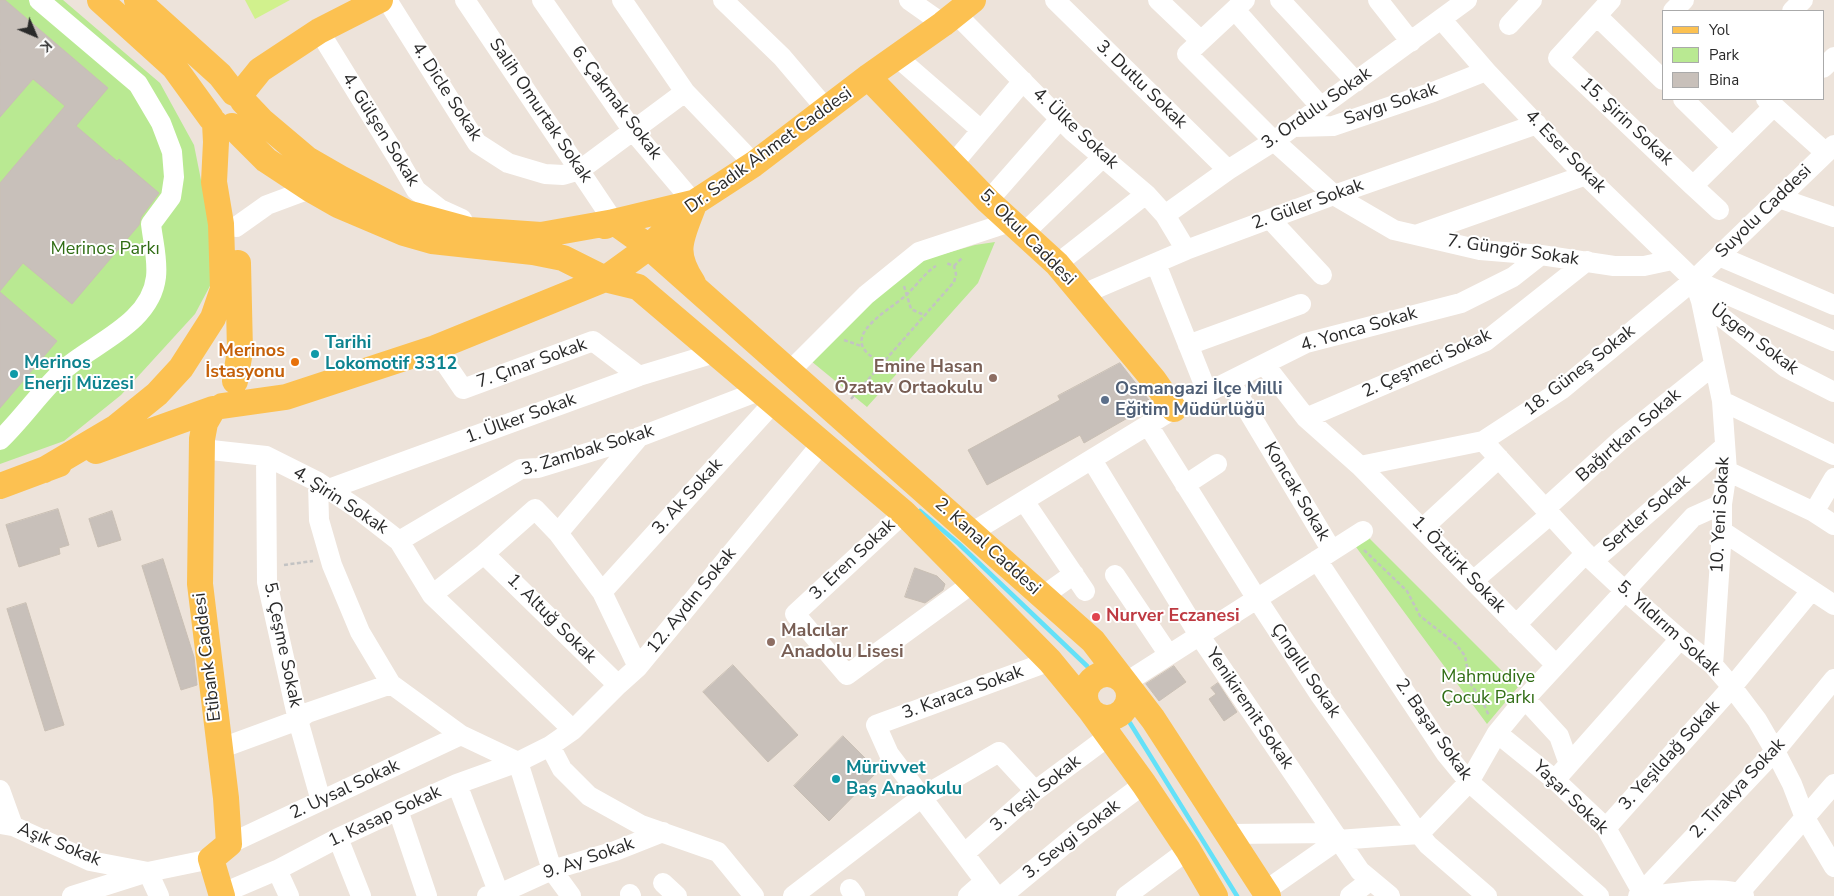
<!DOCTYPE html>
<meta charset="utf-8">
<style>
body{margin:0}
#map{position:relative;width:1834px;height:896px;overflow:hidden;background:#ede3da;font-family:"Nunito Sans",sans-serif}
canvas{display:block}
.legend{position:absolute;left:1662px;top:10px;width:162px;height:90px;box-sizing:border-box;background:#fff;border:1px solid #aaa;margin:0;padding:6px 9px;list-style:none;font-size:15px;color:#2a2a2a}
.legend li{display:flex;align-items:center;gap:10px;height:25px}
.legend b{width:25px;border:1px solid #aaa}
.north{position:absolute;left:10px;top:10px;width:50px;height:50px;-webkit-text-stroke:4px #fff;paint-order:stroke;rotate:135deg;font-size:14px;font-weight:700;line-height:20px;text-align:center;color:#2a2a2a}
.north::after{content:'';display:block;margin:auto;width:18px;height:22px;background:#2a2a2a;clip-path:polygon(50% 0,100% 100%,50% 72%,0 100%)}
</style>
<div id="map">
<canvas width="1834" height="896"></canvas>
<ul class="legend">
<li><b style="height:6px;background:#fcc151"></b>Yol</li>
<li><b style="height:14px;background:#b9e992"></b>Park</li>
<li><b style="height:14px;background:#c8c0ba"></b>Bina</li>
</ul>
<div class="north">K</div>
</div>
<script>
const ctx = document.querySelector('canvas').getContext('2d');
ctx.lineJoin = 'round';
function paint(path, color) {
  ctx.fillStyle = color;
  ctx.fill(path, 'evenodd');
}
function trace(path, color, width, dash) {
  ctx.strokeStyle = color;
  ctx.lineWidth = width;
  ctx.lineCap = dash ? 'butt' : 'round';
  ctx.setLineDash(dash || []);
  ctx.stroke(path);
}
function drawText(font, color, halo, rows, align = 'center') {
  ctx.font = font + ' "Nunito Sans",sans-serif';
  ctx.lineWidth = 4;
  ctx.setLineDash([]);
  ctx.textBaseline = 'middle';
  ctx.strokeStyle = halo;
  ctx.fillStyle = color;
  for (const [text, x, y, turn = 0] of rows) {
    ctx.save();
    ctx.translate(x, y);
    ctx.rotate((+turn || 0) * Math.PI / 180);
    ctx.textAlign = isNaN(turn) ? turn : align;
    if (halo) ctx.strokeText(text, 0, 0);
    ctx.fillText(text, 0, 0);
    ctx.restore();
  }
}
paint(new Path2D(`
 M0 0H63L160 83 194 145 211 230V284L195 314 121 395 64 441 0 464Z
 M995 242 978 283 867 407 811 361 872 302 922 260 975 245Z
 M1368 537 1518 687 1487 724 1356 547Z`), '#b9e992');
paint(new Path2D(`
 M245 0H290L255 19Z`), '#d1f18d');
trace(new Path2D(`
 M920 511 959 544 1087 666
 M1130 723 1237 896`), '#64e1f8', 4.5);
const building = new Path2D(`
 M0 0H5L108 88 76 126 117 161 119 159 159 193 141 217 139 225 72 304 23 263 0 291V183L65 106 33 79 0 117Z
 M0 292 57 341 0 408Z
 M1120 363 1152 404 1084 443 1080 435 987 485 968 450 1060 400 1058 396Z
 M58 509 69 545 59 548 60 554 19 567 6 525Z
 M112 511 121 540 98 547 89 519Z
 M163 559 194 657 197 685 181 690 142 566Z
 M915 568 937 576 945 584 943 590 925 603 905 597Z
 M26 603 64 725 45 731 7 609Z
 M733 665 798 735 768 762 703 692Z
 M1174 666 1186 682 1159 701 1146 684Z
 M1218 683 1237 712 1224 721 1209 699 1216 694 1211 688Z
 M843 736 878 771 829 821 794 786Z`);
paint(building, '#c8c0ba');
trace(building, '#c9bfb4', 1);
trace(new Path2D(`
 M954 266 963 257
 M904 286 911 309 924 315
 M844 340 861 346
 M883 363C833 340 883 315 905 296 916 287 924 273 936 266
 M851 399 954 282 956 274 954 266 946 263
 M1364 550 1407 591 1420 616 1456 644 1465 656 1470 683 1481 698 1489 716
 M284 565 313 561`), '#c3c3c3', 2.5, [4, 2.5]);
trace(new Path2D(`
 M387 0 477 143 508 163 545 174 563 175 580 170 685 92
 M465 0 614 222
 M542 0 633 131 694 203
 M622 0 685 92 754 164
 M723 0 782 57 827 110
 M909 0 943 24
 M1055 0 1228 170
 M1158 0 1201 41 1187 54 1274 141 1334 195 1394 230 1480 250 1541 255 1614 266H1644L1672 260
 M1280 0 1356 82
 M1378 0 1411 42
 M1611 0 1558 58 1693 186 1774 106
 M1235 10 1321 107
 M1673 11 1684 0
 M1792 11 1803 0
 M956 14 1073 132 1146 194 1165 215 1186 250
 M1597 16 1663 80
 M1442 20 1486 71 1570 160 1694 280 1834 341
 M1509 25 1532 0
 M319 31 398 159 416 190 440 209 462 219
 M1201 41 1245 0
 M897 57 981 130
 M1823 68 1834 57
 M1683 99 1732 147
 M1766 99 1826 153
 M1294 127 1333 126 1433 92 1486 71
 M953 164 1023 81
 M1693 186 1719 210
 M1779 198 1834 217
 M988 201 1060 119
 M1165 215 1228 170 1274 141 1467 0
 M1270 219 1322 275
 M236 227 267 205 310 189
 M1024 233 1103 157
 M1416 235 1586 175
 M1719 256 1834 305
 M1057 264 1146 194
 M1156 264 1207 392
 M1694 280 1701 301 1722 401 1727 471 1722 504V531L1713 665
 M1083 294 1186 250 1334 195 1537 124
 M1701 301 1785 367 1834 392
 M1188 345 1301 304
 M435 348 463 389 593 341 639 376
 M1264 364 1306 418 1360 466 1483 441 1561 390 1694 280 1834 145
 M789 372 866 295 919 252 1010 222
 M1230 381 1332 551
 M1722 401 1834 455
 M1306 418 1486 341 1587 261
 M1148 425 1257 599 1320 695 1419 834 1428 845 1487 896
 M0 440C24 417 42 389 67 367 97 342 151 322 156 277 158 259 153 242 151 224L171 197 174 177 172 152 161 123 138 84 39 0
 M1483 441 1593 561 1625 591 1680 639 1713 665 1732 687 1757 720 1775 751 1792 784 1805 818 1834 867
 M202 449 266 456 318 482 358 509 399 541 432 595 573 730
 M266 456 267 582 298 720 321 801
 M1092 460 1199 635 1334 833 1360 871 1390 896
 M1360 466 1556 665
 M1727 471 1814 512 1834 525
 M318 482 319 520 332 565 360 632 391 684 461 735 518 762 552 870 571 896
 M1185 485 1217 464
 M329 489 639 376 715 353
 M1024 501 1085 591
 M1546 508 1623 438 1714 365
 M1814 512 1834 478
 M904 513 795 614 847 675 973 583
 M1422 529 1499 458
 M1722 531 1834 605
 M558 533 639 437
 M971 533 1174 409 1306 343 1461 303 1513 277 1541 255
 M399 541 521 469 538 468 639 437 759 391
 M484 554 618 685
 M1317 560 1446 754 1469 782 1599 896
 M1593 561 1724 447
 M1115 575 1169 655
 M1473 581 1551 514
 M602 592 774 402
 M432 595 484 554 535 509 558 533 602 592 638 667
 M1043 596 1074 574
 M1516 625 1586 553
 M1125 683 1363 531
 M1525 699 1559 736 1569 764
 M1497 733 1555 780 1606 828 1642 892 1649 896
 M550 746 562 769 589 796 641 825 718 852 754 896
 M219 749 298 720 307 713 391 684
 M1555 780 1680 639
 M457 784 499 894
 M0 790 13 826
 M398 810 427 896
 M0 824 13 826 90 861 148 872 159 896
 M1606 828 1732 687 1811 591
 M1228 834 1334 833
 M338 838 361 896
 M229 844 461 735
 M965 853 1035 791 1109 736
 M277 870 289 896
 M663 883 677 896
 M850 889 855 896
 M1265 891 1338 840 1419 834 1469 782 1497 733 1525 699 1693 517 1722 504
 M1740 892 1834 784
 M221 894 277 870 338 838 398 810 457 784 518 762 550 746 573 730 618 685 638 667 822 443
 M630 894 631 896
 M72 896 148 872 211 859
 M487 896 499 894 552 870 615 851 663 832
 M793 896 922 797 999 752 1035 791
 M968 896 985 881
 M996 896 889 754 876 725 1050 661
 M1002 896 1082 830 1144 784
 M1126 896 1188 850
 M1350 896 1371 880
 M1638 896 1775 751 1834 679
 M1649 896C1669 894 1730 884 1744 896`), '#fff', 20);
trace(new Path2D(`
 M100 0 174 67 211 118
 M137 0 220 75 234 93
 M868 77 988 201 1057 264 1153 379 1174 409
 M239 96 260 70 319 31 380 0
 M243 101 262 121 307 159 340 178 407 213 469 230 541 235 614 222 649 247 1093 641 1153 719 1268 896
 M232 126 266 160 310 189 338 205 404 233 432 241 533 252 563 258 605 279 638 287 904 513 1050 661 1091 711 1144 784 1188 850 1215 896
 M693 207C681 239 672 252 693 283
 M605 226 614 222 693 203
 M235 381 240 351 238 263
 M222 406 286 397 435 348 605 279 649 247 694 203 754 164 868 77 943 24 973 0
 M213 409 205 423 202 439 200 584 226 798 229 844 211 859 222 896
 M96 451 213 409
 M44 470 115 428 157 394 181 368 213 318 223 289 221 224 214 182 216 142 215 123
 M0 486 59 464
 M1085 696a22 22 0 1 1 44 0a22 22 0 1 1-44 0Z`), '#fcc151', 26);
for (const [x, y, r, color] of [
 [315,354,5,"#0f9aa8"],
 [295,362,5,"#e8710a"],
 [14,374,5,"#0f9aa8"],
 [993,378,5,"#8d6e63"],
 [1105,400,5,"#5c6f8a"],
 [1096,617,5,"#e0444e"],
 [771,642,5,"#8d6e63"],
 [836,779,5,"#0f9aa8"]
]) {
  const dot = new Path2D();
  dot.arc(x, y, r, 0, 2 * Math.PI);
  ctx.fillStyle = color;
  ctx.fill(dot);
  trace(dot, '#fff', 2);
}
drawText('18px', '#2a2a2a', '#fff', [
 ["3. Dutlu Sokak",1141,85,44],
 ["4. Dicle Sokak",446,92,57],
 ["6. Çakmak Sokak",616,103,53],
 ["Saygı Sokak",1391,105,-19],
 ["3. Ordulu Sokak",1317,109,-35],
 ["Salih Omurtak Sokak",540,111,56],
 ["15. Şirin Sokak",1626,122,43],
 ["4. Ülke Sokak",1075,129,43],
 ["4. Gülşen Sokak",380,130,58],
 ["Dr. Sadık Ahmet Caddesi",769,151,-36],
 ["4. Eser Sokak",1565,152,46],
 ["2. Güler Sokak",1308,205,-20],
 ["Suyolu Caddesi",1764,212,-44],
 ["5. Okul Caddesi",1027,238,45],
 ["7. Güngör Sokak",1513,251,8],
 ["4. Yonca Sokak",1359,330,-16],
 ["Üçgen Sokak",1754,340,37],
 ["7. Çınar Sokak",532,364,-20],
 ["2. Çeşmeci Sokak",1427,364,-25],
 ["18. Güneş Sokak",1580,371,-38],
 ["1. Ülker Sokak",521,419,-20],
 ["Bağırtkan Sokak",1629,436,-41],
 ["3. Zambak Sokak",588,451,-17],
 ["Koncak Sokak",1296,492,59],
 ["3. Ak Sokak",688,497,-48],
 ["4. Şirin Sokak",340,501,33],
 ["Sertler Sokak",1647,514,-41],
 ["10. Yeni Sokak",1721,515,-87],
 ["2. Kanal Caddesi",987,547,42],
 ["3. Eren Sokak",853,560,-43],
 ["1. Öztürk Sokak",1458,565,46],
 ["12. Aydın Sokak",692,601,-51],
 ["1. Altuğ Sokak",551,619,45],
 ["5. Yıldırım Sokak",1668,629,42],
 ["5. Çeşme Sokak",282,645,78],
 ["Etibank Caddesi",208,657,-97],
 ["Çıngıllı Sokak",1305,671,56],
 ["3. Karaca Sokak",963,693,-20],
 ["Yenikiremit Sokak",1249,709,56],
 ["2. Başar Sokak",1433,730,55],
 ["3. Yeşildağ Sokak",1670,756,-48],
 ["2. Tırakya Sokak",1738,789,-47],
 ["2. Uysal Sokak",345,790,-25],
 ["3. Yeşil Sokak",1036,794,-39],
 ["Yaşar Sokak",1570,798,44],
 ["1. Kasap Sokak",385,817,-25],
 ["3. Sevgi Sokak",1072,840,-38],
 ["Aşık Sokak",59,845,22],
 ["9. Ay Sokak",589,859,-19]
]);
drawText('18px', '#306d14', '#fff', [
 ["Merinos Parkı",105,250],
 ["Mahmudiye",1488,678],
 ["Çocuk Parkı",1488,699]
]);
drawText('bold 18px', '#0d838f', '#fff', [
 ["Tarihi",325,344],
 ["Lokomotif 3312",325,365],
 ["Merinos",24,364],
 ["Enerji Müzesi",24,385],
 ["Mürüvvet",846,769],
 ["Baş Anaokulu",846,790]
], 'left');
drawText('bold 18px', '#c56008', '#fff', [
 ["Merinos",285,352],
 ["İstasyonu",285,373]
], 'right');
drawText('bold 18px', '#785e54', '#fff', [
 ["Emine Hasan",983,368],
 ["Özatav Ortaokulu",983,389],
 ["Malcılar",781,632,"left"],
 ["Anadolu Lisesi",781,653,"left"]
], 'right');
drawText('bold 18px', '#4e5e75', '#fff', [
 ["Osmangazi İlçe Milli",1115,390],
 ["Eğitim Müdürlüğü",1115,411]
], 'left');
drawText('bold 18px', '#be3a42', '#fff', [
 ["Nurver Eczanesi",1106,617]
], 'left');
</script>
